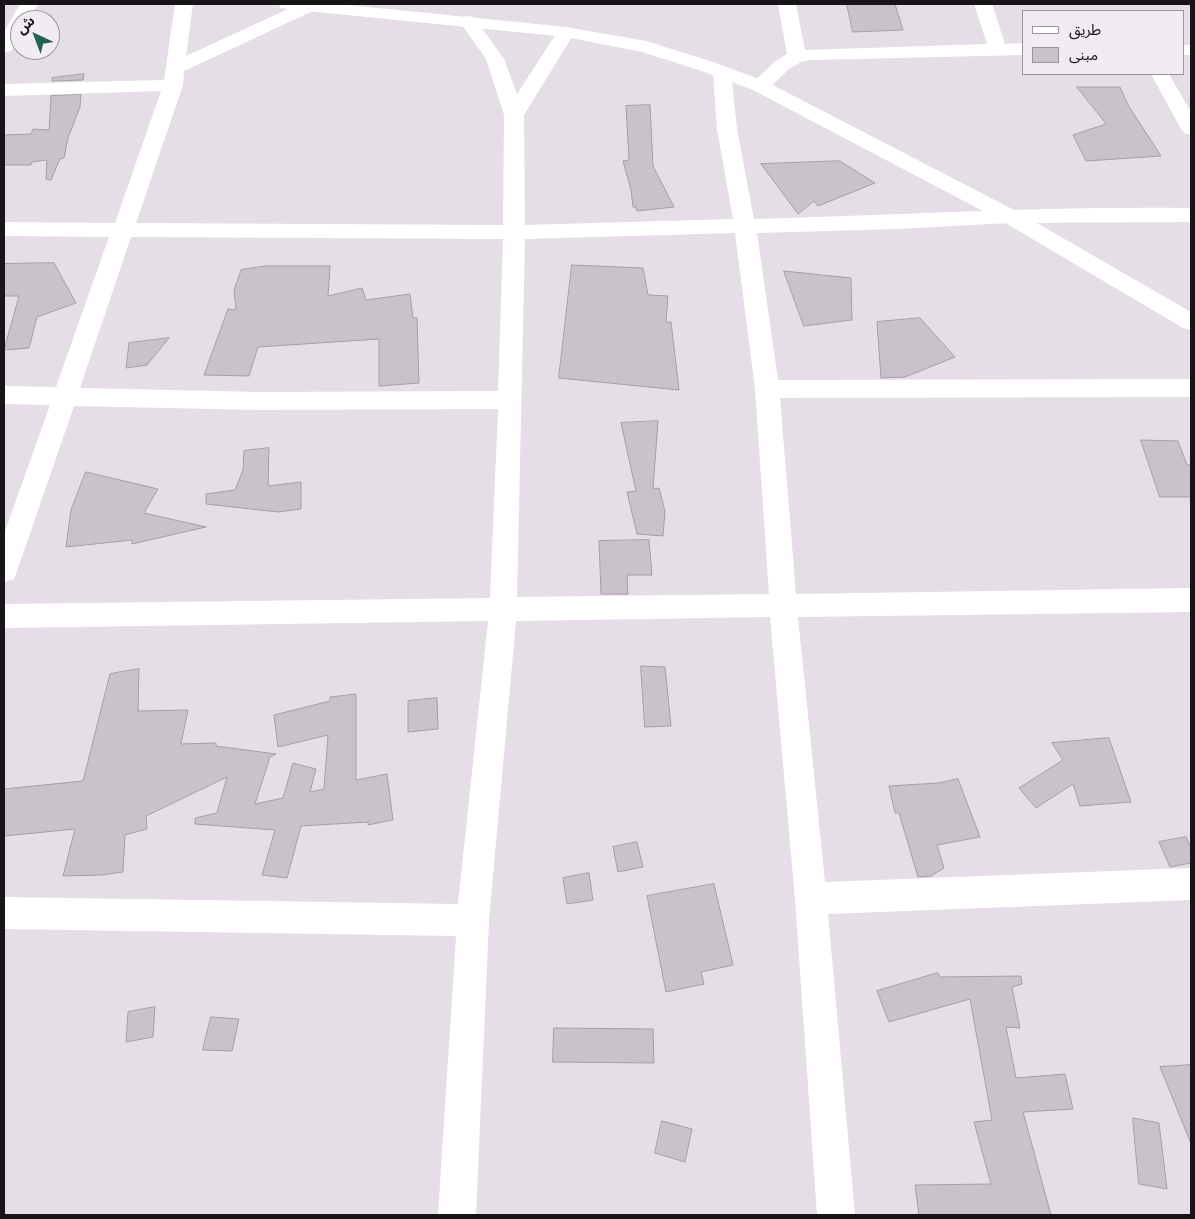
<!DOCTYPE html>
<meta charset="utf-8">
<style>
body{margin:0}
#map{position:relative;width:1195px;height:1219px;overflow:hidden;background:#e5dee6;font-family:Commissioner,"Noto Sans Arabic",sans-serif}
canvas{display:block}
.frame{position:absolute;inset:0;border:5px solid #171518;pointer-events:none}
.legend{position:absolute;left:1022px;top:10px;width:162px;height:65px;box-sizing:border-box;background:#f2ebf3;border:1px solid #9a959b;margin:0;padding:6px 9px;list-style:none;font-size:15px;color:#171518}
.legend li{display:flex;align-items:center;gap:10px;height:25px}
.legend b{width:25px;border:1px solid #9a959b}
.north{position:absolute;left:10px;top:10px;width:50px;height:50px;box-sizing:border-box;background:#f2ebf3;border:1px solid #9a959b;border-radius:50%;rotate:317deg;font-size:14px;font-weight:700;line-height:20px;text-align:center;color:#171518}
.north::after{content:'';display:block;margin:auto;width:18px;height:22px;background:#236352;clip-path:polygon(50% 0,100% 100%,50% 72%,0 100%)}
</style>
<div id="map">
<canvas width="1195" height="1219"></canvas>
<div class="frame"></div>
<ul class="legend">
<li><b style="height:6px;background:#fff"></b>طريق</li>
<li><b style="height:14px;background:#c9c2ca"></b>مبنى</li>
</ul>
<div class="north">ش</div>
</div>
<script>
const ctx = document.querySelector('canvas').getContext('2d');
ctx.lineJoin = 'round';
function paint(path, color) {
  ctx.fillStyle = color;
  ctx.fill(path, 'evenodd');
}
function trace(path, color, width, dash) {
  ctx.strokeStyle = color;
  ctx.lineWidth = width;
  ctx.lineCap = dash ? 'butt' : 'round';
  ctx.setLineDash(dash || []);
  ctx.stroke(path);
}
const building = new Path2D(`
 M847 4H895L903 30 853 32Z
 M84 74 83 80 52 81V78Z
 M1077 87H1120L1128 105 1161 156 1086 161 1073 135 1106 124Z
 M81 95 80 107 68 138 64 158 60 159 51 180 46 179 47 160 32 162 31 165H4V135L31 134 33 129 49 130 51 96Z
 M650 105 653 166 674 207 637 211 636 207H633L631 190 623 161 629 160 626 106Z
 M840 161 875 183 818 206 814 201 798 214 761 164Z
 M54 263 76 303 37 317 29 348 4 350 19 296H4V264Z
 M572 265 643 268 648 295 668 296 666 322H671L679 390 559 378Z
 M265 266H330L328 296 362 288 366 300 410 294 413 318H417L419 383 379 386V339L258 347 249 376 204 375 228 309 236 310 234 290 241 270Z
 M784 271 851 278 852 320 804 326Z
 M920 318 955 357 905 377 881 378 877 322Z
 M169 338 147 365 126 368 129 343Z
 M658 421 653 489 659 488 665 511 663 536 637 534 627 492 636 491 621 423Z
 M1141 440 1178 441 1187 465H1191V497H1160Z
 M269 448 268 486 301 482V509L278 512 206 504V494L235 490 243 470 244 451Z
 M86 472 158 489 144 513 206 527 132 544V540L66 547 71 510Z
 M649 540 652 575H627L628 594H601L599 541Z
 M641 666 665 667 671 726 645 727Z
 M139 669 138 711 188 710 181 744 216 743V746L276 754 270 757 255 804 283 798 293 763 316 769 310 792 324 789 328 735 278 747 274 715 330 701V697L356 694V780L387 774 393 820 368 825V822L301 826 287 878 262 875 275 830 195 824V818L217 813 227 777 146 816 147 829 125 835 123 872 102 875 63 876 75 829 4 836V789L83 781 110 674Z
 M437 698 438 729 408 732V701Z
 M1109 738 1131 802 1080 806 1073 784 1036 808 1019 788 1063 760 1052 743Z
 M958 779 980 837 937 845 944 868 931 876 918 877 899 813H895L889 786 938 783Z
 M1186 837 1191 848V863L1170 867 1159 842Z
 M637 842 643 867 618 872 613 847Z
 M589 873 593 900 567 904 563 878Z
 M714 884 733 965 701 972 704 984 666 992 647 896Z
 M938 973 940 977 1021 976 1022 984 1012 987 1020 1028 1006 1027 1016 1078 1065 1074 1073 1109 1023 1112 1051 1215H919L915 1185 991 1184 974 1122 992 1120 970 999 889 1022 877 991Z
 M155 1007 153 1037 126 1042 128 1012Z
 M211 1017 239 1019 232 1051 203 1050Z
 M554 1028 653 1029 654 1063 553 1062Z
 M1191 1065V1141H1190L1160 1067Z
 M1133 1118 1159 1123 1167 1189 1139 1184Z
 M662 1121 692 1129 685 1162 655 1153Z`);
paint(building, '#c9c2ca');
trace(building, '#a59ea6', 1);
paint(new Path2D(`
 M20 4H38L29 20H20V35L11 51 4 52V32Z
 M175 4H193L186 56 299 4H316L318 6 315 10 184 71 183 85 136 223 503 225 504 115 486 59 459 21 462 17 468 16 474 17 504 59 517 94 560 28 566 27 572 28 575 32 524 115 525 225 733 219 717 129 713 72 715 68 722 66 729 68 731 72 737 129 754 219C900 215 1045 206 1191 208V222L1009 223 899 229 757 233 778 380 1191 379V397L780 398 796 594 1191 588V612L798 617 825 882 1191 868V900L828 914 855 1215H817L795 899 770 617 516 621 489 920 476 1215H438L456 936 4 929V897L458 904 488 621 4 628V604L490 598 498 409 260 410 74 406 17 571 14 579 4 582V534L50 405 4 404V386L56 387 109 237 4 236V222L115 223 161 91 4 96V84L164 80ZM735 233 755 389 769 594 517 597 525 239ZM131 237 503 239 498 391 260 392 80 388Z
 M778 4H796L805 50 987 44 974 4H992L1005 44 1024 43V55L811 60 801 62 789 69 767 90 760 92 753 90 750 86 753 82 776 61 787 54Z
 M1184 45H1191V55H1184Z
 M1151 74H1169L1191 112V135L1184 133 1181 129Z`), '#fff');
paint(new Path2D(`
 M278 4H338L566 27 646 41 713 62 767 82 1016 211 1191 312V330L1183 328 1002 221 753 90 699 70 642 52 566 37 287 9 281 8Z`), '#fff');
</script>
